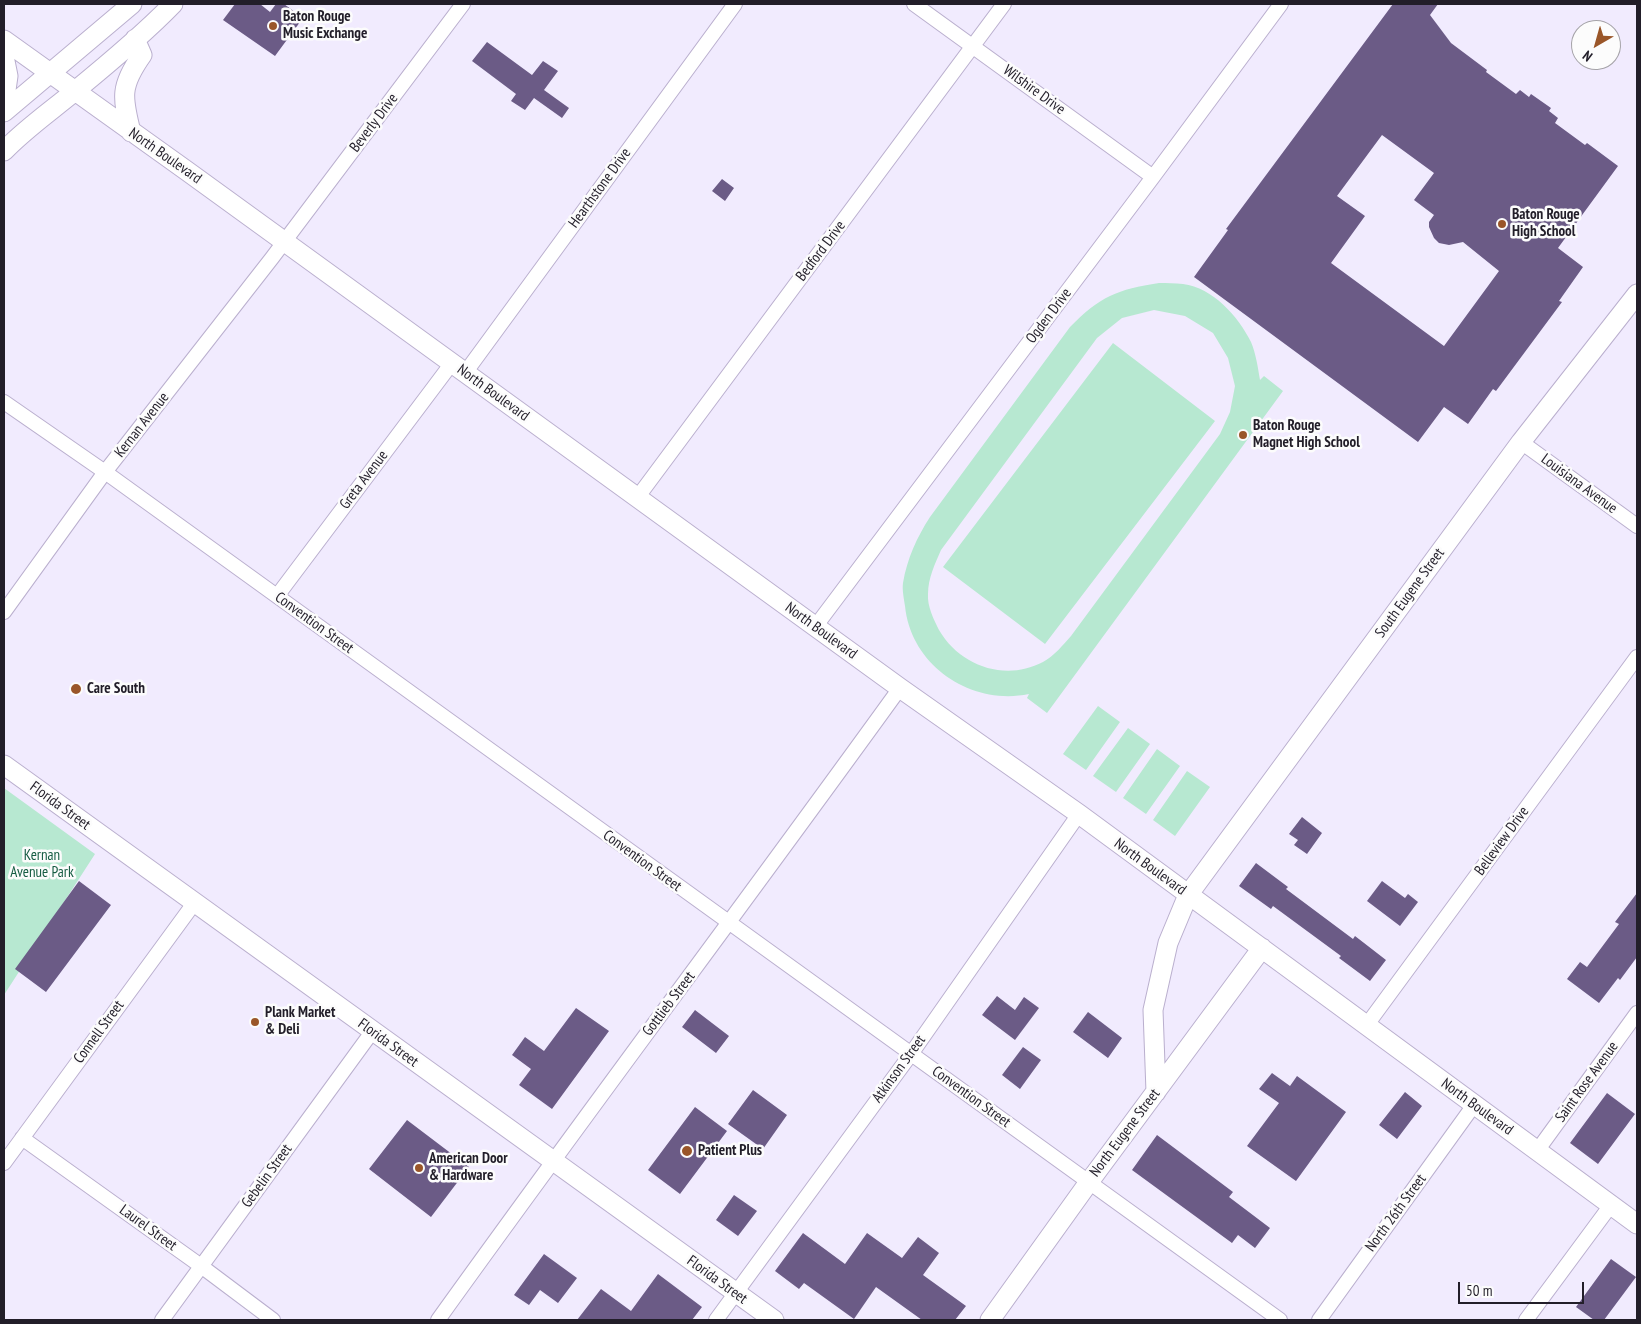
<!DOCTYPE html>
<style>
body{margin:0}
#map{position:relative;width:1641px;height:1324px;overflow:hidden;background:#f1ebfe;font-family:"PT Sans Narrow",sans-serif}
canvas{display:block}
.frame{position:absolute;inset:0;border:5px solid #221e29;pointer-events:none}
.north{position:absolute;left:1571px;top:20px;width:50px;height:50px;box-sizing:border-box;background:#fcfcfc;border:1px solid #a5a3a8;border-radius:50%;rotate:218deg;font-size:14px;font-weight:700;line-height:20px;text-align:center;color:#221e29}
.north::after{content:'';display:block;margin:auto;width:18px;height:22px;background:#9a5629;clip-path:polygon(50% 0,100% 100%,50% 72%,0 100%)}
.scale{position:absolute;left:1458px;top:1282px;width:126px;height:22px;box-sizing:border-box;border:2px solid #221e29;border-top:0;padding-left:6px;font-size:15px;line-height:18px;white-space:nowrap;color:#221e29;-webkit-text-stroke:4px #fcfcfc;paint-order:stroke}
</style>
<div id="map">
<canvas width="1641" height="1324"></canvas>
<div class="frame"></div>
<div class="north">N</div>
<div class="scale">50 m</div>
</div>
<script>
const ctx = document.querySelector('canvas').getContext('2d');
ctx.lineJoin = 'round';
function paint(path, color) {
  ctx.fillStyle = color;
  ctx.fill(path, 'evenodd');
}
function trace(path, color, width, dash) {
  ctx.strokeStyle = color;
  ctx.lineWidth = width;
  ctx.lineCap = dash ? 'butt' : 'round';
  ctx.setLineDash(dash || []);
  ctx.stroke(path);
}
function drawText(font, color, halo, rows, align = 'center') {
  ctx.font = font + ' "PT Sans Narrow",sans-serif';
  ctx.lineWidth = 5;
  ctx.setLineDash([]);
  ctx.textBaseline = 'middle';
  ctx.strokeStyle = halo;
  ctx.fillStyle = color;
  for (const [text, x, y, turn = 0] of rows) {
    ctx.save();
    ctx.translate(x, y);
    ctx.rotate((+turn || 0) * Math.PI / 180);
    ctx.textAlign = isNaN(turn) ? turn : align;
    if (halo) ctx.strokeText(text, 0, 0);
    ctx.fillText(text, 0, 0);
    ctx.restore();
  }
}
paint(new Path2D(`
 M1159 283C1167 283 1175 283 1183 284 1213 288 1238 316 1251 342 1256 354 1258 368 1260 380L1264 376 1283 391 1047 713 1027 698 1029 694C971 706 911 666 905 606 904 599 902 590 903 583 907 559 917 537 930 517L1070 327C1099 297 1118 289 1159 283ZM1154 310 1185 316 1213 333 1228 358 1235 386 1230 412 1220 434 1071 636C1063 645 1054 656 1043 662 1005 682 960 666 939 630 934 620 927 606 928 594 928 578 935 564 941 550L1097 338 1122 318Z
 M1113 343 1215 421 1045 644 943 567Z
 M1098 706 1120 722 1086 770 1063 754Z
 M1128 728 1150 744 1116 792 1093 776Z
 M1157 749 1180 766 1146 814 1123 798Z
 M1187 771 1210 787 1175 836 1153 820Z
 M4 788 95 854 4 995Z`), '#b7e8d1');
paint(new Path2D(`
 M235 4H260L270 12 276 4H284L303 18 275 56 223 20Z
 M1393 4H1438L1430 15 1451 43 1487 70 1486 72 1516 94 1520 90 1529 97 1531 94 1551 108 1549 111 1558 118 1555 123 1585 145 1587 143 1618 166 1558 248 1583 267 1559 301 1562 302 1496 391 1493 389 1468 424 1444 407 1418 442 1194 277 1228 230 1226 229ZM1382 135 1434 173 1414 200 1434 215 1429 222V227L1434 238 1439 243 1449 245 1463 242 1499 271 1444 346 1331 263 1365 216 1337 196Z
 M487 42 532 75 543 61 558 71 544 90 569 108 562 118 534 98 525 110 511 101 516 94 472 61Z
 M722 179 734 188 725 201 712 191Z
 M1302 817 1322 833 1307 854 1294 845 1298 840 1289 834Z
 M1256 863 1288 887 1286 889 1353 939 1355 936 1386 960 1370 981 1339 958 1341 956 1273 906 1271 909 1239 886Z
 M79 881 111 905 46 992 15 969Z
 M1382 881 1405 898 1408 894 1418 902 1400 926 1367 901Z
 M1637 893V957L1620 980 1618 978 1599 1003 1567 979 1580 962 1587 967 1619 924 1615 922Z
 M997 996 1015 1010 1024 997 1039 1008 1015 1040 982 1015Z
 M576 1008 609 1031 552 1109 519 1085 531 1069 512 1055 525 1037 544 1051Z
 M695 1010 729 1036 716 1053 682 1027Z
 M1088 1012 1122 1038 1108 1058 1073 1032Z
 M1023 1047 1041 1060 1020 1089 1002 1075Z
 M1272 1073 1290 1086 1297 1076 1346 1112 1296 1181 1247 1146 1279 1103 1259 1089Z
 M753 1090 787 1115 763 1149 728 1124Z
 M1405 1092 1422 1106 1397 1139 1379 1125Z
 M1607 1093 1635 1114 1598 1164 1570 1143Z
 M695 1107 727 1131 680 1194 648 1170Z
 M407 1120 469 1167 431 1217 369 1169Z
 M1157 1135 1233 1192 1229 1197 1270 1228 1255 1248 1238 1235 1232 1243 1132 1170Z
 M734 1195 757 1211 738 1236 716 1220Z
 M803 1233 845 1264 867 1233 902 1258 918 1237 939 1253 923 1275 966 1306 955 1320H922L876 1287 854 1319 804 1283 799 1289 775 1271Z
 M544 1254 577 1278 558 1303 540 1290 529 1305 514 1295Z
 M1611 1259 1636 1277 1604 1320H1594L1576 1307Z
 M658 1274 702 1307 692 1320H577L601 1289 631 1311Z`), '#6b5b86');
const street = new Path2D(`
 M914 4 1153 177
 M465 373 735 4
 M4 402 105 472 1280 1320
 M1521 442 1637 526
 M637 498 1004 4
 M277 596 452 363
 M4 612 105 472 272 258 463 4
 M815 627 1153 177 1281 4
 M1366 1026 1637 657
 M22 1138 201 1266 273 1320
 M1537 1151 1637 1013
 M4 1163 195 902
 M162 1320 372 1032
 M438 1320C590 1108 747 900 900 688
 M716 1320 911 1054 1079 814
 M1319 1320 1474 1105
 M1526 1320 1611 1205`);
const secondary = new Path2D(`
 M4 40 187 171 900 688 1079 814 1637 1224
 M4 56 8 76 4 104
 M4 112 132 4
 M131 132C122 97 120 86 142 55L135 39
 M4 151C25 129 51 111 75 91 108 64 143 35 173 4
 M4 765 774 1320
 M1156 1092 1153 1010 1168 943 1188 895 1521 442 1637 294
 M990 1320 1089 1182 1262 948`);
trace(street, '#baafce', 16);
trace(secondary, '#baafce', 21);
trace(street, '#fff', 14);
trace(secondary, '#fff', 19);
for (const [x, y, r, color] of [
 [273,26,5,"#9a5629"],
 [1502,224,5,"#9a5629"],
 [1243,435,5,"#9a5629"],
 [76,689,6,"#9a5629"],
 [255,1022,5,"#9a5629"],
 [687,1151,6,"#9a5629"],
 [419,1168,5,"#9a5629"]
]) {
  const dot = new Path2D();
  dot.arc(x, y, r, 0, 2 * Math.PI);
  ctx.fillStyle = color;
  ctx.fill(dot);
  trace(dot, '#fcfcfc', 2);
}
drawText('bold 15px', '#221e29', '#fcfcfc', [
 ["Baton Rouge",283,17],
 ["Music Exchange",283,34],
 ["Baton Rouge",1512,215],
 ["High School",1512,232],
 ["Baton Rouge",1253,426],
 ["Magnet High School",1253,443],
 ["Care South",87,689],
 ["Plank Market",265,1013],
 ["& Deli",265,1030],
 ["Patient Plus",698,1151],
 ["American Door",429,1159],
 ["& Hardware",429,1176]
], 'left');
drawText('15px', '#221e29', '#fcfcfc', [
 ["Wilshire Drive",1034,90,36],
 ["Beverly Drive",374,123,-53],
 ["North Boulevard",165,156,35],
 ["Hearthstone Drive",600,188,-54],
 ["Bedford Drive",821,251,-53],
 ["Ogden Drive",1049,316,-53],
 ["North Boulevard",493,393,36],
 ["Kernan Avenue",142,425,-52],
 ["Greta Avenue",364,480,-53],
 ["Louisiana Avenue",1579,484,36],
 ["South Eugene Street",1410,593,-54],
 ["Convention Street",314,623,36],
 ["North Boulevard",821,631,36],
 ["Florida Street",60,806,36],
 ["Belleview Drive",1502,841,-54],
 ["Convention Street",642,861,36],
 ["North Boulevard",1150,867,36],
 ["Gottlieb Street",669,1004,-53],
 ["Connell Street",99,1032,-54],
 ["Florida Street",388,1043,36],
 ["Atkinson Street",899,1069,-54],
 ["Saint Rose Avenue",1587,1082,-54],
 ["Convention Street",971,1097,36],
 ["North Boulevard",1477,1107,36],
 ["North Eugene Street",1125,1133,-53],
 ["Gebelin Street",267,1176,-54],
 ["North 26th Street",1396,1213,-54],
 ["Laurel Street",148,1228,36],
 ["Florida Street",717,1280,36]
]);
drawText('15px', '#165c43', '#fcfcfc', [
 ["Kernan",42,856],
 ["Avenue Park",42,873]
]);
</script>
